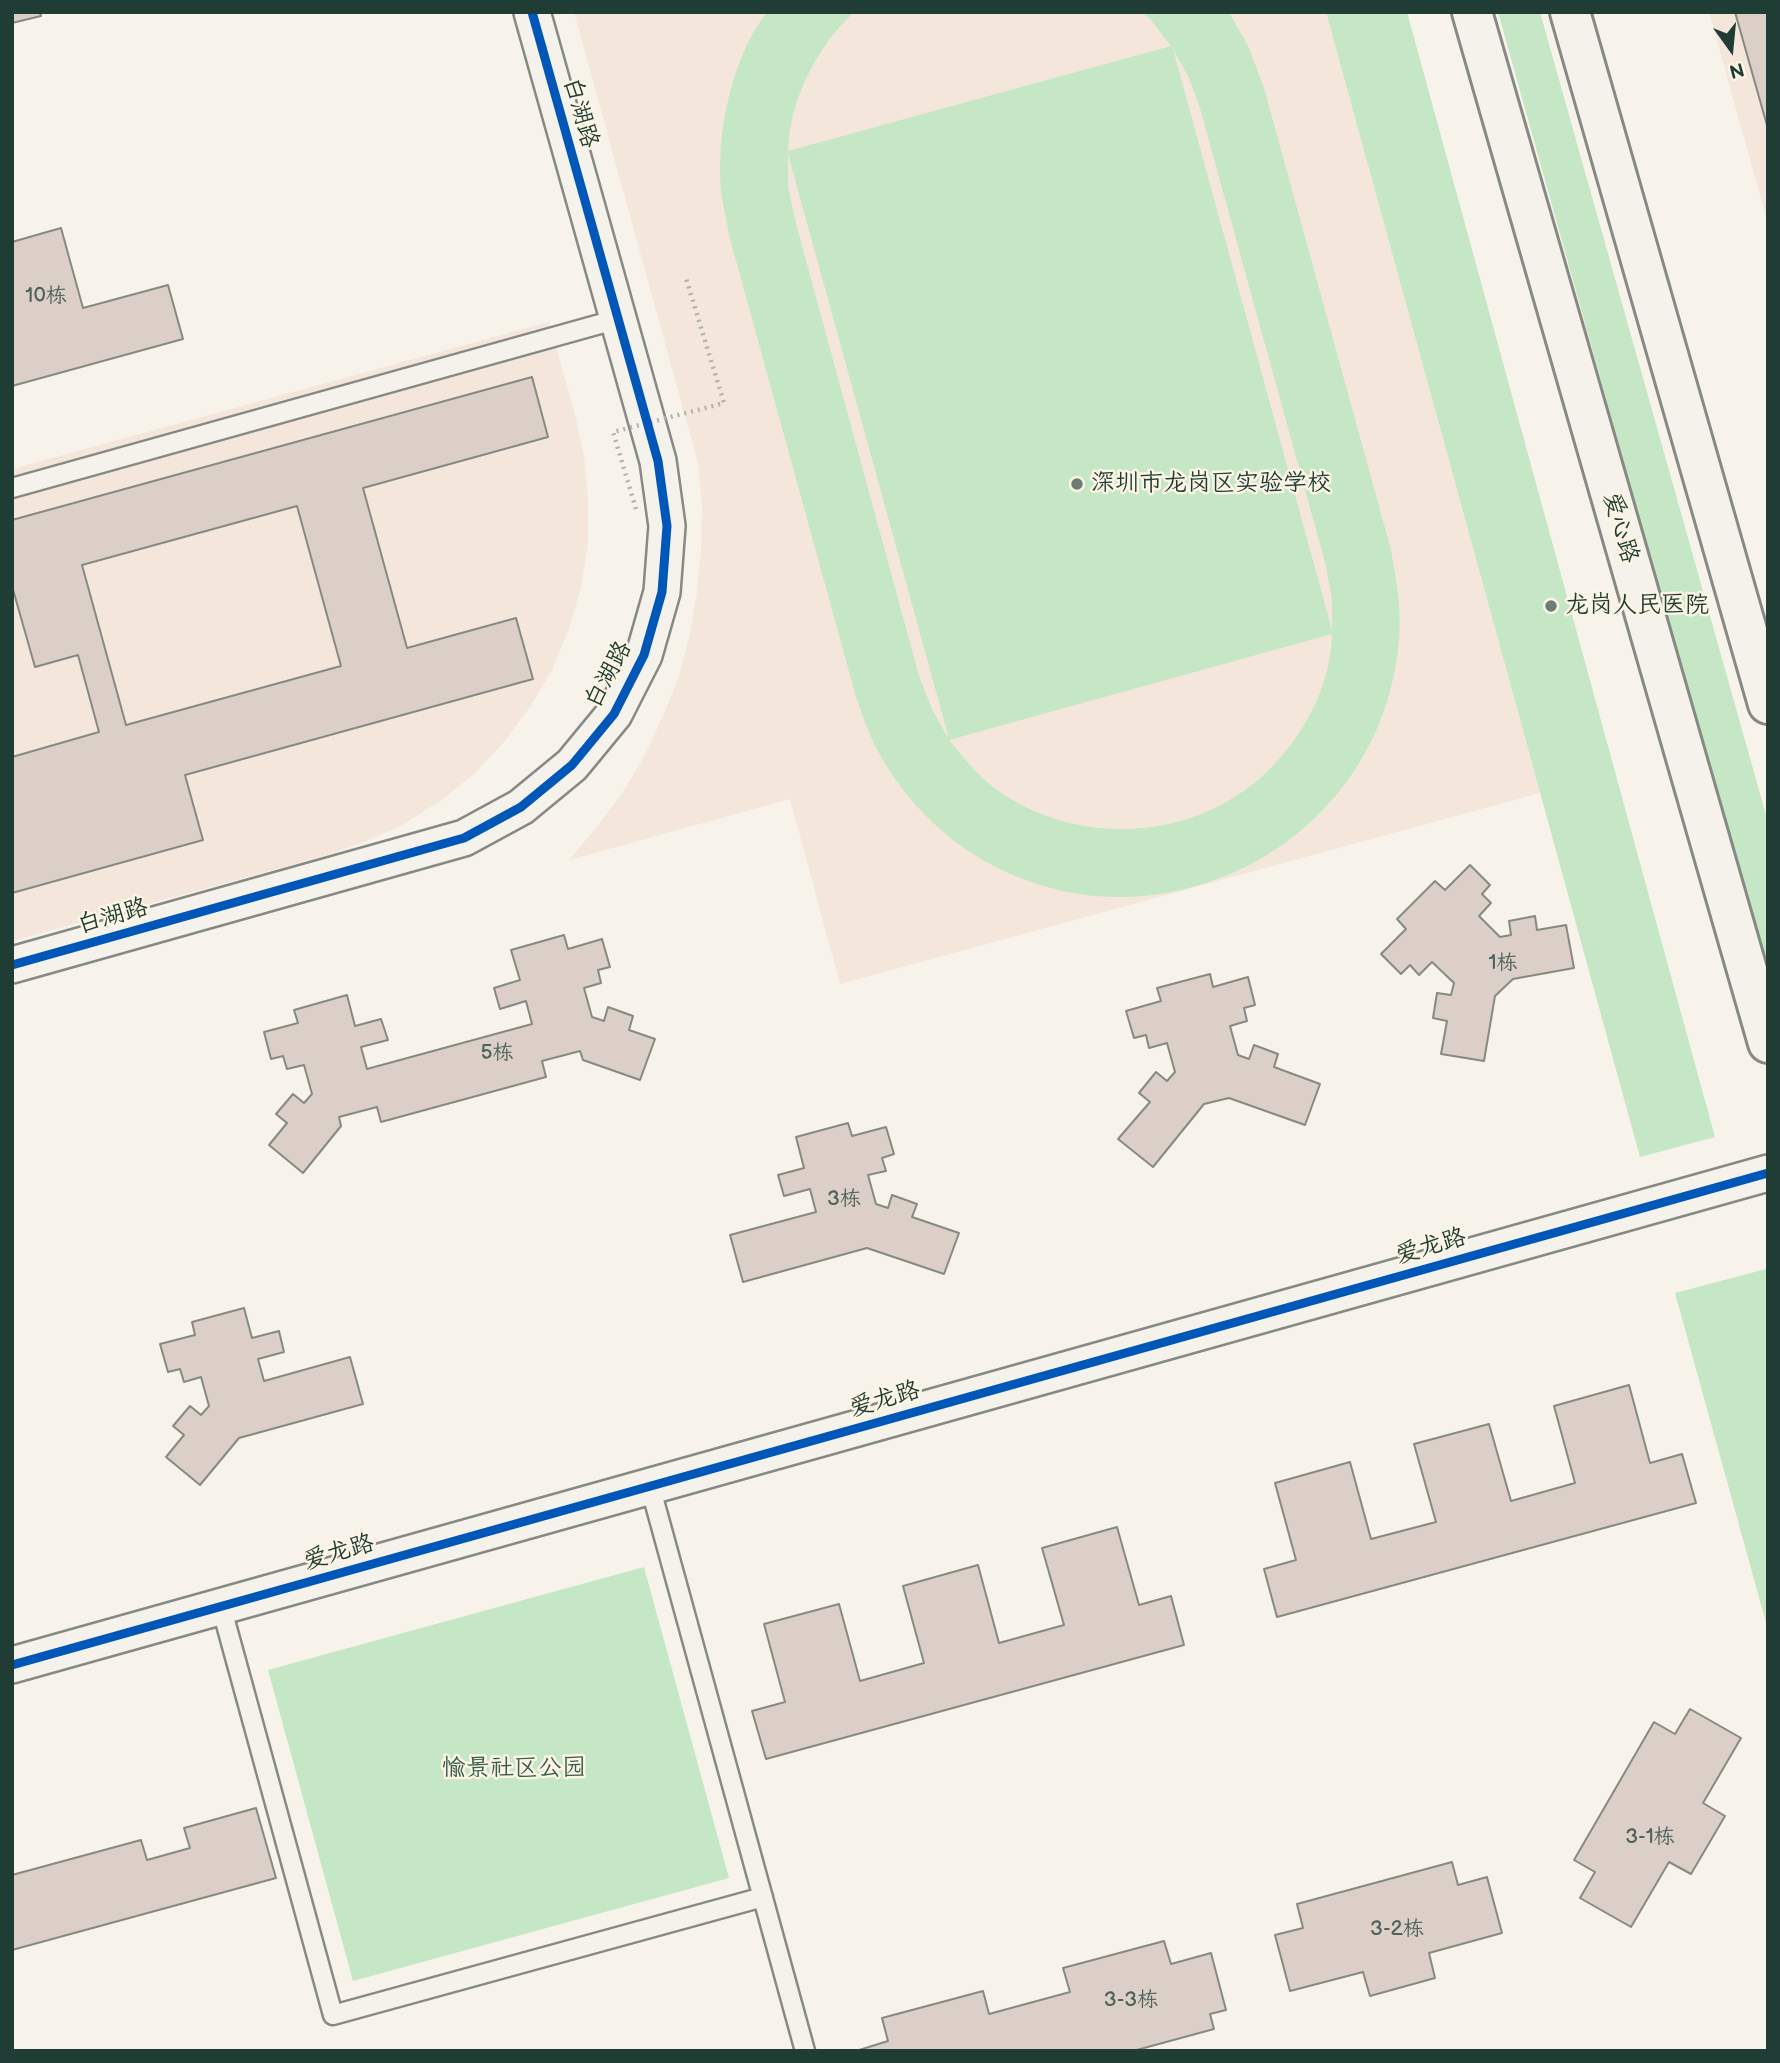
<!DOCTYPE html>
<meta charset="utf-8">
<style>
body{margin:0}
#map{position:relative;width:1780px;height:2063px;overflow:hidden;background:#f7f3ea;font-family:"Balsamiq Sans",sans-serif}
canvas{display:block}
.frame{position:absolute;inset:0;border:14px solid #1f3d34;pointer-events:none}
.north{position:absolute;left:1696px;top:14px;width:70px;height:70px;-webkit-text-stroke:5px #fcf5e5;paint-order:stroke;rotate:165deg;font-size:19px;font-weight:700;line-height:28px;text-align:center;color:#1f3d34}
.north::after{content:'';display:block;margin:auto;width:24px;height:32px;background:#1f3d34;clip-path:polygon(50% 0,100% 100%,50% 72%,0 100%)}
</style>
<div id="map">
<canvas width="1780" height="2063"></canvas>
<div class="frame"></div>
<div class="north">N</div>
</div>
<script>
const ctx = document.querySelector('canvas').getContext('2d');
ctx.lineJoin = 'round';
function paint(path, color) {
  ctx.fillStyle = color;
  ctx.fill(path, 'evenodd');
}
function trace(path, color, width, dash) {
  ctx.strokeStyle = color;
  ctx.lineWidth = width;
  ctx.lineCap = dash ? 'butt' : 'round';
  ctx.setLineDash(dash || []);
  ctx.stroke(path);
}
function drawText(font, color, halo, rows, align = 'center') {
  ctx.font = font + ' "Balsamiq Sans","LXGW WenKai TC",sans-serif';
  ctx.lineWidth = 5;
  ctx.setLineDash([]);
  ctx.textBaseline = 'middle';
  ctx.strokeStyle = halo;
  ctx.fillStyle = color;
  for (const [text, x, y, turn = 0] of rows) {
    ctx.save();
    ctx.translate(x, y);
    ctx.rotate((+turn || 0) * Math.PI / 180);
    ctx.textAlign = isNaN(turn) ? turn : align;
    if (halo) ctx.strokeText(text, 0, 0);
    ctx.fillText(text, 0, 0);
    ctx.restore();
  }
}
paint(new Path2D(`
 M574 12H1326L1540 793 840 984 790 799 569 860 597 827 623 792 645 755 663 716 679 676 690 634 697 592 701 549 702 506 698 463Z
 M1709 12H1768V224Z
 M549 322 575 414 584 456 588 500V544L581 587 569 629 552 670 530 707 504 742 474 774 440 801 402 825 362 843 321 857 12 941V469Z`), '#f4e6db');
paint(new Path2D(`
 M767 12H854C816 48 790 99 788 151L1171 46 1150 19 1142 12H1229L1249 48 1264 88 1391 550C1396 580 1402 609 1399 639 1382 856 1133 972 957 843 921 816 889 777 871 737 865 724 861 710 856 697L729 235C727 221 723 206 721 192 716 134 731 59 767 12ZM1173 49 1188 76 1200 108 1326 566 1332 600V630ZM788 154 948 735 947 736 932 709 919 676 795 220 788 186ZM1332 634C1331 675 1314 715 1289 747 1221 838 1089 855 997 790 978 776 964 758 949 740Z
 M1326 12H1407L1715 1137 1640 1157Z
 M1498 12H1540L1768 822V978Z
 M1766 1269 1768 1275V1630L1675 1293Z
 M644 1567 729 1878 353 1981 268 1670Z`), '#c5e7c6');
const building = new Path2D(`
 M12 12H40L41 16 12 23Z
 M1735 12H1768V129Z
 M61 228 83 308 168 285 183 339 12 386V242Z
 M532 377 548 437 363 488 407 648 516 618 533 679 185 775 203 840 12 893V757L99 732 78 655 35 667 12 586V520ZM297 506 341 666 126 725 82 565Z
 M1470 865 1490 885 1482 894 1491 903 1479 916 1500 937 1511 935 1509 921 1535 916 1537 930 1566 925 1574 968 1513 979 1495 996 1484 1061 1441 1054 1447 1021 1433 1018 1437 993 1451 995 1454 983 1432 962 1419 975 1410 965 1401 974 1381 954 1406 929 1397 919 1435 881 1445 890Z
 M564 935 568 949 602 939 610 967 598 970 601 983 584 988 592 1017 604 1021 608 1007 633 1016 629 1030 655 1039 640 1080 583 1060 580 1051 542 1061 546 1077 381 1122 377 1107 339 1117 341 1126 303 1173 269 1145 287 1123 276 1114 293 1094 304 1103 312 1094 304 1065 287 1069 283 1056 271 1059 264 1032 298 1023 294 1010 347 995 355 1026 381 1019 388 1040 361 1047 367 1069 532 1024 526 1001 500 1009 494 988 520 980 511 950Z
 M1210 974 1213 987 1248 977 1255 1005 1244 1008 1247 1021 1230 1026 1238 1055 1249 1059 1254 1045 1278 1054 1274 1067 1320 1084 1305 1125 1229 1098 1204 1104 1153 1167 1118 1139 1150 1102 1139 1093 1156 1072 1167 1081 1175 1072 1167 1043 1149 1048 1146 1035 1134 1038 1126 1011 1161 1001 1157 988Z
 M848 1123 852 1136 886 1127 894 1154 882 1158 886 1171 868 1175 876 1204 888 1208 892 1195 917 1204 912 1217 959 1233 944 1274 867 1248 743 1282 730 1235 816 1212 810 1189 784 1196 778 1175 804 1168 796 1137Z
 M244 1308 252 1338 279 1331 284 1352 258 1359 264 1381 350 1357 363 1404 239 1438 200 1485 166 1457 184 1435 173 1426 190 1406 201 1415 209 1406 201 1377 184 1382 180 1369 168 1372 160 1344 195 1335 192 1322Z
 M1629 1385 1650 1463 1682 1454 1696 1503 1277 1617 1264 1569 1296 1560 1275 1483 1350 1462 1371 1539 1436 1522 1414 1444 1489 1424 1511 1501 1575 1483 1554 1406Z
 M1117 1527 1139 1605 1171 1596 1184 1645 766 1759 752 1711 785 1702 764 1624 839 1604 860 1681 924 1663 903 1586 978 1565 999 1643 1064 1625 1042 1548Z
 M1690 1709 1741 1738 1703 1803 1725 1816 1691 1874 1669 1862 1631 1927 1580 1898 1595 1872 1574 1860 1654 1722 1675 1734Z
 M256 1808 276 1878 12 1950V1875L141 1840 147 1860 190 1848 184 1828Z
 M1452 1862 1458 1885 1487 1877 1502 1933 1429 1953 1435 1978 1370 1996 1363 1972 1290 1991 1275 1935 1303 1928 1297 1904Z
 M1164 1941 1171 1964 1211 1953 1226 2010 1210 2014 1214 2029 1133 2051H856L888 2041 882 2018 983 1991 989 2014 1070 1992 1063 1968Z`);
paint(building, '#dccfc8');
trace(building, '#868984', 2);
const lane = new Path2D(`
 M12 488 618 319
 M650 1486 805 2051
 M221 1606 333 2015 763 1897`);
const street = new Path2D(`
 M12 965 464 838 521 807 572 765 614 714 644 655 662 592 667 526 658 461 532 12
 M12 1665 1768 1173`);
const secondary = new Path2D(`
 M1472 12 1768 1043
 M1570 12 1768 704`);
trace(lane, '#868984', 23);
trace(street, '#868984', 40);
trace(secondary, '#868984', 44);
trace(lane, '#f5f2ec', 18);
trace(street, '#f5f2ec', 35);
trace(secondary, '#f5f2ec', 38);
trace(new Path2D(`
 M636 509 613 432 724 403 685 275`), '#b0b2ad', 4.5, [2, 5]);
trace(new Path2D(`
 M12 965 464 838 521 807 572 765 614 714 644 655 662 592 667 526 658 461 532 12
 M12 1665 1768 1173`), '#0057b8', 9);
for (const [x, y, r, color] of [
 [1077,484,7,"#6b7d74"],
 [1551,606,7,"#6b7d74"]
]) {
  const dot = new Path2D();
  dot.arc(x, y, r, 0, 2 * Math.PI);
  ctx.fillStyle = color;
  ctx.fill(dot);
  trace(dot, '#fcf5e5', 2.5);
}
drawText('21px', '#4e6259', null, [
 ["10栋",46,297],
 ["1栋",1503,964],
 ["5栋",497,1054],
 ["3栋",844,1200],
 ["3-1栋",1650,1838],
 ["3-2栋",1397,1930],
 ["3-3栋",1131,2001]
]);
drawText('24px', '#1f3d34', '#fcf5e5', [
 ["白湖路",580,113,74],
 ["爱心路",1620,528,74],
 ["白湖路",609,675,-62],
 ["白湖路",113,917,-16],
 ["爱龙路",1431,1247,-16],
 ["爱龙路",885,1400,-16],
 ["爱龙路",339,1553,-16]
]);
drawText('24px', '#1f3d34', '#fcf5e5', [
 ["深圳市龙岗区实验学校",1091,484],
 ["龙岗人民医院",1565,606]
], 'left');
drawText('24px', '#385d4b', '#fcf5e5', [
 ["愉景社区公园",514,1769]
]);
</script>
